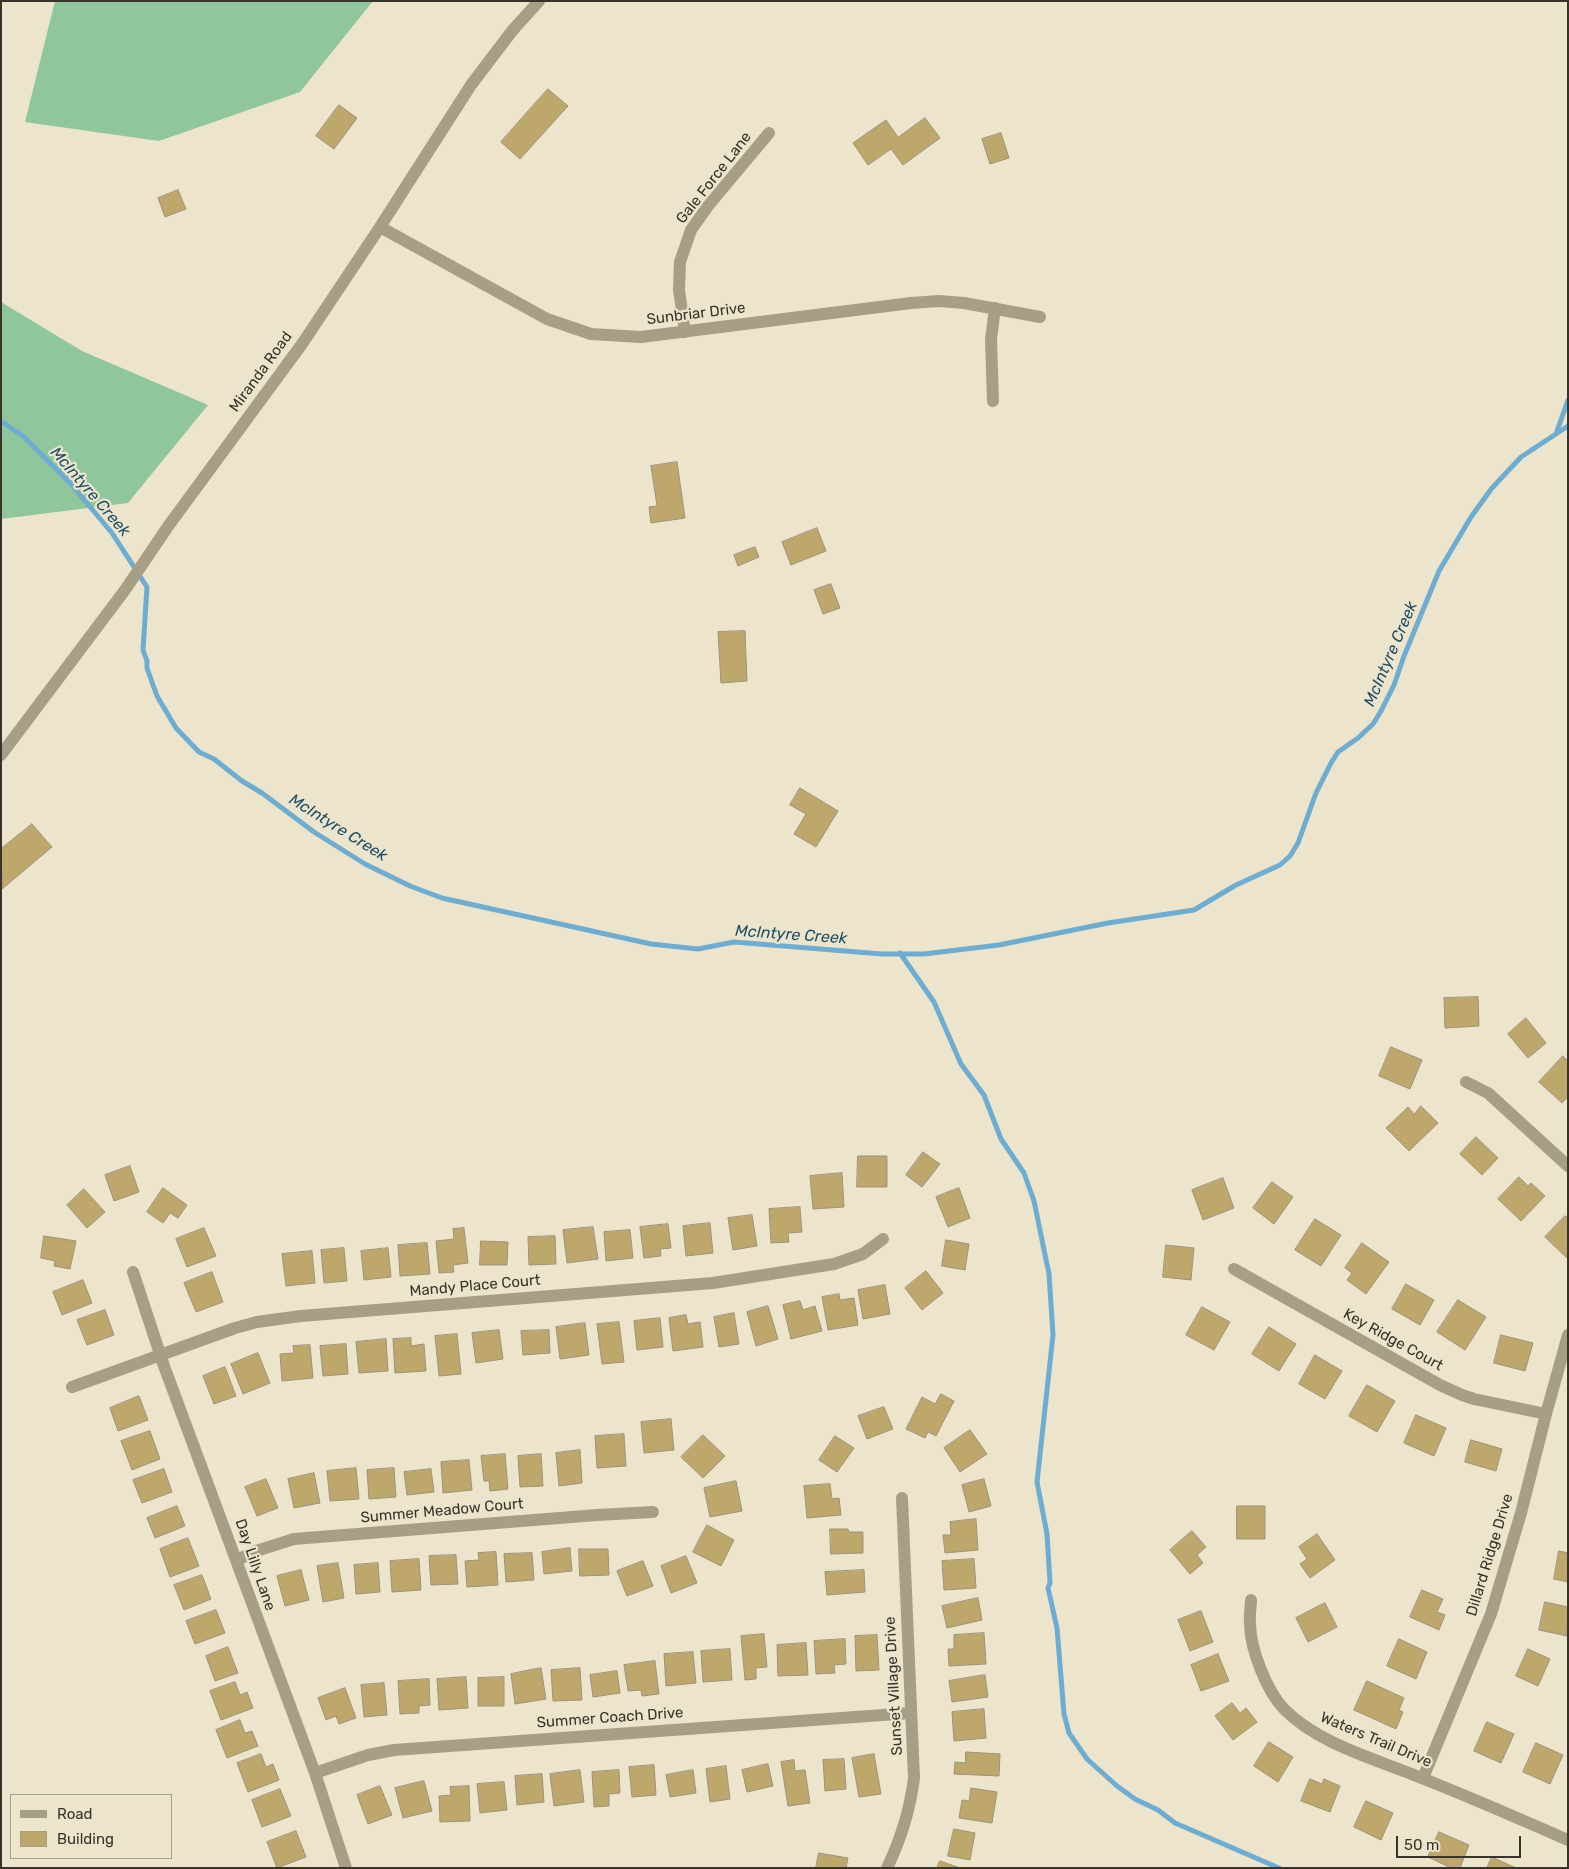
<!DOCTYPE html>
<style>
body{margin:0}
#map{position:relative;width:1569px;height:1869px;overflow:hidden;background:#ede4cc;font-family:Rubik,sans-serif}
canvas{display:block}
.frame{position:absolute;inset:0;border:2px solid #38342b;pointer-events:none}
.legend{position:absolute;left:10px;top:1794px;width:162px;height:65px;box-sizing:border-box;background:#ede4cc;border:1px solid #a59e8c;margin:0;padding:6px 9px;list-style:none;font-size:15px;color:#38342b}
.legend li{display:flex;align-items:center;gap:10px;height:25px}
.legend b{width:25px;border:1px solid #a59e8c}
.scale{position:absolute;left:1396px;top:1836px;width:125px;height:22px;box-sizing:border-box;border:2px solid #38342b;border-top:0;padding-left:6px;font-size:15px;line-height:18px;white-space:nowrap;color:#38342b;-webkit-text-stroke:4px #ede4cc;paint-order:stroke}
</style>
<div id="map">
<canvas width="1569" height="1869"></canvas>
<div class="frame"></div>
<ul class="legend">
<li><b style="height:6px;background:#a79f85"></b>Road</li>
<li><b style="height:14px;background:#bea76b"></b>Building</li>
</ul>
<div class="scale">50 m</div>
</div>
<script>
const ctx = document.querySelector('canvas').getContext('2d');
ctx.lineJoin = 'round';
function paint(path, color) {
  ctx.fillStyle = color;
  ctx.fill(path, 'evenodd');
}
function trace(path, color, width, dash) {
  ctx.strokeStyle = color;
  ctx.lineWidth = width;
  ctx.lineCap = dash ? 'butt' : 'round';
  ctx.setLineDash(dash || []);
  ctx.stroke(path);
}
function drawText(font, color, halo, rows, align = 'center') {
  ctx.font = font + ' Rubik,sans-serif';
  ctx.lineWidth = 4.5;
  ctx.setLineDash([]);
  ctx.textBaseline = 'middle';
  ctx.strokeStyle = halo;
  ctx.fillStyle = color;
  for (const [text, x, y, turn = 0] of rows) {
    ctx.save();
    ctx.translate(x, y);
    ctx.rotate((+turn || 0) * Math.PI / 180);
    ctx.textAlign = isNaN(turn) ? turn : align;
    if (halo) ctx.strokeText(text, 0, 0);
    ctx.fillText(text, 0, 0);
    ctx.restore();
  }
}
paint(new Path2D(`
 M55 1H373L300 92 159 141 25 122Z
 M1 302 82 351 208 405 128 503 1 519Z`), '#90c69b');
trace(new Path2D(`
 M1 421 23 436 70 483 112 533 147 587 143 650 147 661V668L157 696 176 728 199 752 214 759 242 781 262 793 314 832 365 864 410 886 442 898 651 944 698 949 734 942 882 954H924L999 945 1108 923 1194 910 1236 885 1280 865 1290 856 1298 843 1316 793 1331 763 1338 752 1358 738 1373 724 1381 711 1394 685 1404 656 1439 571 1471 517 1492 488 1521 457 1568 426
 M1557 431 1568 400
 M900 953 934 1002 961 1064 984 1095 1001 1139 1024 1173 1034 1201 1049 1274 1053 1335 1037 1482 1047 1534 1050 1583 1048 1588 1057 1628 1064 1714 1069 1733 1087 1759 1117 1786 1135 1799 1158 1810 1175 1823 1279 1868`), '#6dadd1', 5);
const building = new Path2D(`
 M548 89 568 106 520 159 501 142Z
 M339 105 357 118 334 149 316 136Z
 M925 118 940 138 903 165 891 149 868 165 853 143 886 120 898 137Z
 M1001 133 1009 158 990 164 982 139Z
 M178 190 186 209 165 217 158 198Z
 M677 462 685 518 651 523 649 507 657 506 651 466Z
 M817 528 826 551 791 565 782 542Z
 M755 547 759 557 738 566 734 555Z
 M831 584 840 608 823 614 814 590Z
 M745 631 747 681 721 683 718 632Z
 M800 788 838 811 816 847 794 834 806 814 790 805Z
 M32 824 52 847 2 889 1 849Z
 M1478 997 1479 1026 1445 1028 1444 998Z
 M1526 1018 1546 1043 1528 1058 1508 1034Z
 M1391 1047 1422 1060 1410 1089 1379 1076Z
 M1563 1056 1568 1061V1097L1562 1103 1539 1082Z
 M1421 1106 1438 1123 1409 1151 1386 1128 1408 1107 1414 1114Z
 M1476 1137 1498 1158 1482 1175 1460 1154Z
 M923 1152 940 1164 922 1187 906 1175Z
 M858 1156H887V1187H857Z
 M130 1166 139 1192 114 1201 105 1175Z
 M842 1173 844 1207 813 1209 810 1176Z
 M1519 1177 1528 1186 1531 1183 1545 1196 1521 1221 1498 1199Z
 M1223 1178 1234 1208 1203 1220 1192 1190Z
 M1272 1182 1293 1197 1274 1224 1253 1208Z
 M163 1188 187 1205 178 1218 170 1213 163 1223 147 1212Z
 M959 1188 970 1218 948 1227 936 1197Z
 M84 1189 105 1212 87 1228 67 1205Z
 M800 1207 802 1232 788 1233 789 1242 771 1243 769 1209Z
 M752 1215 757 1246 733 1250 728 1218Z
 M1565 1216 1568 1218V1259L1545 1237Z
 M1315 1219 1341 1235 1321 1266 1295 1250Z
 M710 1223 713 1253 686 1256 683 1226Z
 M668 1224 671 1248 660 1249 661 1256 644 1258 640 1227Z
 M593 1227 598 1259 567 1263 563 1230Z
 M204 1228 216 1256 187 1267 176 1239Z
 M464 1228 468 1263 453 1265 454 1272 439 1273 436 1241 454 1239 453 1229Z
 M630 1230 633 1258 606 1261 604 1232Z
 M44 1236 76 1241 70 1269 54 1266 55 1261 41 1258Z
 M555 1236 556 1264 529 1265 528 1237Z
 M946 1240 969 1244 965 1270 942 1266Z
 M481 1241 508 1242 507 1265H480Z
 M427 1243 430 1274 400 1276 398 1245Z
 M1362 1243 1389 1262 1366 1294 1347 1280 1352 1273 1345 1268Z
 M1166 1245 1194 1248 1191 1280 1163 1277Z
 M344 1248 347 1281 324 1283 321 1250Z
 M388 1248 391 1277 364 1280 361 1251Z
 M312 1251 315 1283 286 1286 282 1254Z
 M926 1271 943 1293 922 1310 905 1288Z
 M212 1272 223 1302 196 1312 184 1283Z
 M83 1280 92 1303 62 1315 53 1292Z
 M1406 1284 1434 1300 1420 1325 1392 1309Z
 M885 1285 890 1314 863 1319 858 1290Z
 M839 1294 840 1300 854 1298 858 1325 828 1330 822 1297Z
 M1458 1300 1486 1317 1465 1350 1437 1332Z
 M800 1301 803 1310 815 1306 822 1331 791 1339 783 1305Z
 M768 1306 778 1339 756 1346 747 1312Z
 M1202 1307 1230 1322 1214 1350 1186 1335Z
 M105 1310 114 1335 87 1345 77 1320Z
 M734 1313 739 1344 719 1347 714 1317Z
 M686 1315 688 1324 700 1322 703 1347 673 1351 669 1318Z
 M660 1318 663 1347 637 1350 634 1321Z
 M619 1322 624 1362 602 1364 597 1324Z
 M585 1323 589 1355 560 1359 556 1327Z
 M1269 1327 1296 1344 1279 1371 1252 1354Z
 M499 1330 503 1359 476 1363 472 1333Z
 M549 1330 550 1353 523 1355 521 1331Z
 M457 1334 461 1374 439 1376 435 1336Z
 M1501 1335 1533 1343 1525 1371 1494 1363Z
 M411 1338V1346L424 1344 426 1371 395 1373 393 1339Z
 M386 1339 388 1371 359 1373 356 1342Z
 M346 1344 348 1374 323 1376 320 1346Z
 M310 1345 313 1378 282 1381 280 1354 294 1353 293 1346Z
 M258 1353 270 1383 243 1394 231 1364Z
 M1315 1355 1342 1371 1325 1399 1299 1384Z
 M225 1367 236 1396 214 1404 203 1376Z
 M1367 1385 1395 1401 1377 1432 1349 1416Z
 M941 1394 954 1401 936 1436 928 1432 925 1438 906 1429 922 1397 935 1404Z
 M139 1396 148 1420 118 1431 110 1408Z
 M884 1407 893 1429 867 1439 858 1416Z
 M1416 1415 1446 1428 1434 1456 1404 1443Z
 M671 1419 674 1450 644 1453 641 1422Z
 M970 1430 987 1454 960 1472 944 1448Z
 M150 1431 160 1459 132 1470 121 1441Z
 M624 1434 626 1466 597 1468 595 1436Z
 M703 1435 725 1456 703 1478 681 1457Z
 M835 1436 854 1448 837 1472 819 1460Z
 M1471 1440 1502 1449 1496 1471 1465 1462Z
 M580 1450 582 1483 559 1486 556 1453Z
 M505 1454 508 1489 490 1491 489 1481H484L481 1456Z
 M541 1454 543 1486 520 1487 518 1456Z
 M469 1460 472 1490 443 1493 441 1462Z
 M356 1468 359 1499 330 1501 327 1471Z
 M394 1468 396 1497 369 1499 367 1470Z
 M164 1469 172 1492 142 1503 133 1480Z
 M431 1469 434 1492 407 1495 404 1472Z
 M314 1473 320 1503 294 1508 288 1479Z
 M266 1479 278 1508 257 1516 245 1487Z
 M984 1479 991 1506 969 1512 962 1485Z
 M736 1481 742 1511 710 1517 704 1488Z
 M830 1484 832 1499 839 1498 841 1515 807 1518 804 1486Z
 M177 1506 185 1526 155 1538 147 1518Z
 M1237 1506H1265V1539H1237Z
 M976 1519 978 1550 945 1553 943 1535H951L950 1522Z
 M707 1525 734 1540 721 1566 693 1552Z
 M830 1529H848L849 1532H863V1553L831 1554Z
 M1192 1531 1206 1547 1197 1555 1203 1563 1190 1574 1170 1550Z
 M1317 1534 1335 1560 1310 1578 1300 1564 1307 1559 1299 1547Z
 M188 1538 199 1566 170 1577 160 1549Z
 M570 1548 572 1571 544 1574 542 1552Z
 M579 1549H608L609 1575 580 1576Z
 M1559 1551 1568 1553V1582L1554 1579Z
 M496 1552 498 1585 467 1587 465 1561 479 1560 478 1553Z
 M532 1553 534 1580 506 1582 504 1554Z
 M456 1555 458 1584 431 1585 429 1556Z
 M686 1556 697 1583 671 1593 661 1566Z
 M419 1559 421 1590 392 1592 390 1561Z
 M974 1559 976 1588 944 1590 942 1561Z
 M643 1561 653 1586 627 1596 617 1571Z
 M338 1563 344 1598 323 1602 317 1566Z
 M378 1563 380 1592 356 1594 354 1565Z
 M301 1570 309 1600 285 1606 277 1576Z
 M864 1570 865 1592 827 1595 825 1572Z
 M202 1575 211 1599 184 1610 174 1585Z
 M1422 1590 1443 1599 1437 1612 1445 1615 1439 1630 1410 1617Z
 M978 1598 982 1620 947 1628 942 1606Z
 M1545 1602 1568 1607 1567 1636 1539 1630Z
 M1325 1603 1337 1627 1308 1642 1296 1618Z
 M216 1610 225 1633 195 1644 186 1621Z
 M1201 1611 1213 1642 1190 1651 1178 1620Z
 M984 1633 986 1664 949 1666 948 1649H954V1635Z
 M764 1634 767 1667 756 1668V1679L745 1680 741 1636Z
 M877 1635 879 1670 856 1671 855 1636Z
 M845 1639 846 1664 834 1665 835 1673 816 1674 814 1641Z
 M1399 1639 1427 1652 1416 1679 1387 1666Z
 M806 1643 808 1675 778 1676 777 1645Z
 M228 1647 238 1673 215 1681 206 1656Z
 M730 1649 732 1680 703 1682 701 1651Z
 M1528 1649 1550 1659 1538 1686 1516 1676Z
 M693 1652 696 1683 666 1686 664 1654Z
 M1218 1654 1229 1681 1201 1691 1191 1665Z
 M655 1661 659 1694 642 1696 641 1690 628 1691 624 1665Z
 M541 1668 546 1699 515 1704 511 1674Z
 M580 1668 582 1700 553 1701 551 1670Z
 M617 1671 620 1693 593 1697 590 1675Z
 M985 1675 988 1697 952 1702 949 1681Z
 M466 1677 468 1708 439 1710 437 1679Z
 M504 1677V1706H478V1678Z
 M429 1679 430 1705 419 1706V1713L400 1714 398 1681Z
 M1367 1681 1404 1698 1399 1710 1403 1712 1396 1729 1354 1710Z
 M235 1682 240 1695 247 1692 253 1708 221 1720 210 1691Z
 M384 1683 387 1715 364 1717 361 1685Z
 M345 1688 356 1718 339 1724 336 1716 326 1720 318 1698Z
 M1232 1703 1240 1713 1246 1708 1257 1722 1233 1740 1215 1716Z
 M984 1709 986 1738 954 1741 952 1712Z
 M240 1720 245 1733 252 1731 258 1746 227 1758 216 1730Z
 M1487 1722 1514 1734 1501 1763 1474 1751Z
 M1269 1742 1293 1757 1278 1782 1254 1766Z
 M1536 1743 1563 1755 1550 1784 1523 1772Z
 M966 1752 1000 1754 999 1776 954 1774 955 1762 965 1763Z
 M261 1754 266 1767 273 1764 279 1780 248 1792 237 1763Z
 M874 1754 881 1794 859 1797 852 1758Z
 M844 1759 846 1789 825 1791 823 1760Z
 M794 1760 795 1771 805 1770 810 1803 788 1806 781 1762Z
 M768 1764 773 1786 747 1792 742 1770Z
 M654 1765 656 1795 632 1797 629 1767Z
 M726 1766 730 1799 710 1802 706 1769Z
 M580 1770 584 1802 554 1806 550 1774Z
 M619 1770 620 1793 609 1794V1806L594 1807 592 1772Z
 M693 1770 696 1793 670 1797 666 1775Z
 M542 1774 544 1802 517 1805 515 1776Z
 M1310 1779 1322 1784 1324 1779 1340 1786 1330 1812 1301 1801Z
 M424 1781 432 1811 403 1818 395 1788Z
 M504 1782 507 1810 480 1813 477 1784Z
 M380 1786 392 1815 368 1824 357 1795Z
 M469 1786 470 1821 440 1822 439 1796 451 1795 450 1787Z
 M971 1788 997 1792 992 1823 959 1818 962 1800 969 1801Z
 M280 1789 291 1816 262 1827 252 1800Z
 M1366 1801 1393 1813 1381 1840 1354 1827Z
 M954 1829 975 1833 970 1860 948 1856Z
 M296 1831 306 1857 277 1868 267 1842Z
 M1439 1832 1469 1845 1460 1868H1451L1428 1857Z
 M819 1853 848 1858 846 1868H816Z
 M1492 1857 1516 1868H1487Z
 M940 1861 960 1868H937Z`);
paint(building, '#bea76b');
trace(building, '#9b937d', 1);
trace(new Path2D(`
 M380 227 547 319 591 334 641 337 911 303 939 301 964 303 1040 317
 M685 332 679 290 680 262 691 230 708 206 769 133
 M993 401 991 339 995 308
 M1 755 125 590 169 525 302 344 380 227 471 85 512 31 539 1
 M1466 1082 1488 1093 1568 1166
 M1234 1269 1440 1385 1462 1395 1474 1399 1546 1414
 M133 1272 164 1366 315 1773 346 1868
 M72 1387 235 1328 257 1322 301 1316 713 1283 834 1264 863 1254 883 1239
 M237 1560 256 1551 294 1539 597 1515 653 1512
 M1251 1600C1251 1608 1249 1616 1250 1623 1250 1649 1267 1692 1285 1710 1320 1745 1379 1760 1424 1779 1472 1798 1520 1819 1568 1840
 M315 1773 368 1755 394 1750 911 1713
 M1423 1778 1491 1614 1521 1513 1546 1414 1568 1335
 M887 1868C901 1839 910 1810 914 1778L902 1498`), '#a79f85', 12);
drawText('15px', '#38342b', '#ede4cc', [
 ["Gale Force Lane",714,178,-52],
 ["Sunbriar Drive",696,314,-7],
 ["Miranda Road",261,372,-54],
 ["Mandy Place Court",475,1286,-5],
 ["Key Ridge Court",1393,1340,29],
 ["Summer Meadow Court",442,1511,-5],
 ["Dillard Ridge Drive",1490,1555,-73],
 ["Day Lilly Lane",255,1565,71],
 ["Sunset Village Drive",894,1686,-93],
 ["Summer Coach Drive",610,1718,-4],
 ["Waters Trail Drive",1376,1740,23]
]);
drawText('italic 16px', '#1c4e67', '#ede4cc', [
 ["McIntyre Creek",90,492,49],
 ["McIntyre Creek",1391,654,-67],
 ["McIntyre Creek",338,828,32],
 ["McIntyre Creek",791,935,4]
]);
</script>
